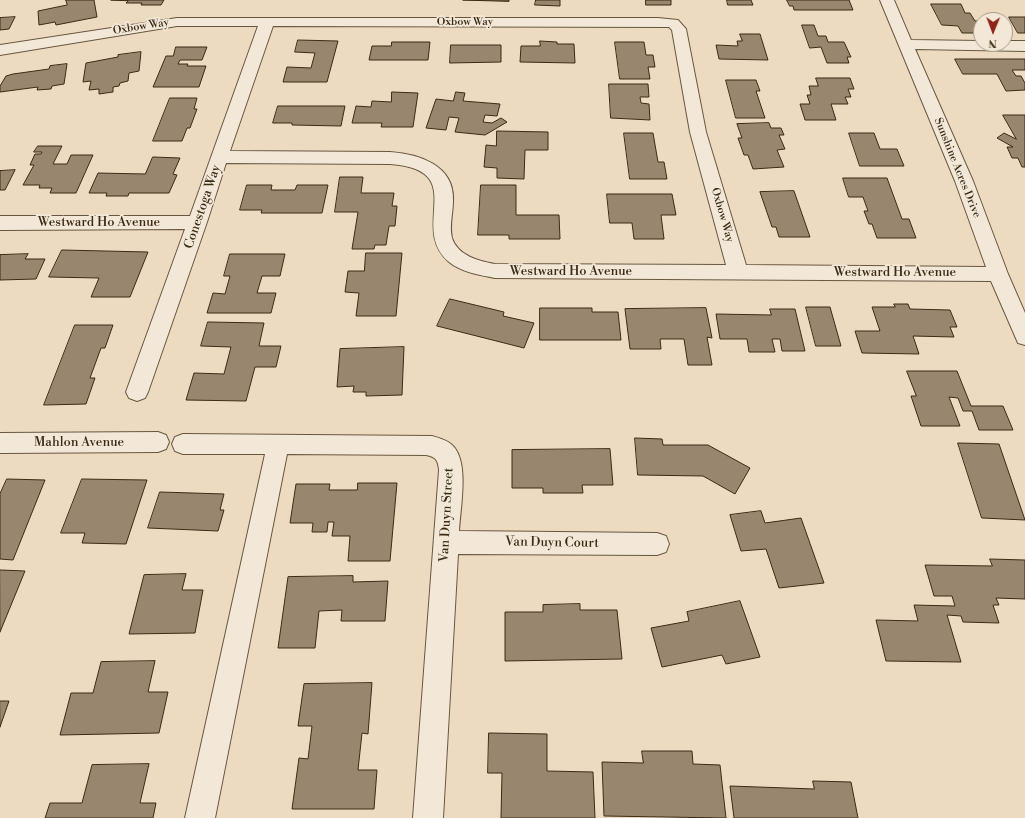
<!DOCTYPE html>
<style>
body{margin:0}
#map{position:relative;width:1025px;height:818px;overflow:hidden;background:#eddbc1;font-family:"Libre Bodoni",serif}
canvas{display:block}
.north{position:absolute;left:973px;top:12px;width:40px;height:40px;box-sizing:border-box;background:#f3e8d7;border:1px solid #a99c89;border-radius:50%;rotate:181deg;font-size:11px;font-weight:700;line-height:16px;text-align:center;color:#3b2b15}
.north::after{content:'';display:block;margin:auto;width:14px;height:18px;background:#8f2418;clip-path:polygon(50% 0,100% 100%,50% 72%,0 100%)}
</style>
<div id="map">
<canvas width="1025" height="818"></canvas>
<div class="north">N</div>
</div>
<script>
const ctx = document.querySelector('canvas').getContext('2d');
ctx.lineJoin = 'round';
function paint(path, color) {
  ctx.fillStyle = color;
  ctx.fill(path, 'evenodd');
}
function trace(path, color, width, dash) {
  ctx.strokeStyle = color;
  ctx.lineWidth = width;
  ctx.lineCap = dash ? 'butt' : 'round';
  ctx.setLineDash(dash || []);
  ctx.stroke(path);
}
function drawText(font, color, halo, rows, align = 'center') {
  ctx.font = font + ' "Libre Bodoni",serif';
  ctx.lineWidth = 3.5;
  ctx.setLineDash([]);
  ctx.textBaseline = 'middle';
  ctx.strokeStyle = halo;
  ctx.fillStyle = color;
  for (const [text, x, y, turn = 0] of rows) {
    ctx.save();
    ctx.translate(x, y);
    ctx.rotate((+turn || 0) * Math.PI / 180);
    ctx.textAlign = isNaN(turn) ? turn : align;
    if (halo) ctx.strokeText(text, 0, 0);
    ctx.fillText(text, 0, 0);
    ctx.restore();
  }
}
const building = new Path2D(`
 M66 0H94L97 17 56 25 55 22 39 25 38 11 67 5Z
 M111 0H164L161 5H141L142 3H126L128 1Z
 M463 0H509V1Z
 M536 0H560V6L535 5Z
 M646 0H671V5H646Z
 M727 0H751L753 5H728Z
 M787 0H849L853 10H794L793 6H790Z
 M931 4H961L965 13H970L975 21H981V33H962L958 26 942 25Z
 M15 17 9 29 0 30V18Z
 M1009 17H1025V33H1018Z
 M802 25H814L818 36H826L828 42H844L851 57H847L849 63H827L821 47 810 48Z
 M740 34H760L768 60 719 59 716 45 738 46 737 41H742Z
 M298 40 338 41 327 82H283L287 67 311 68 315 53 295 52Z
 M540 41 557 42V44H574L575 63 520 62 521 46H540Z
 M392 42H430L428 60H369L372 46H391Z
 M615 42H644L646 55H653L655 67H648L650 79H620Z
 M451 45H501V62L450 63Z
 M176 47H207L202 60H180L178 64H188L187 66H206L199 87H153L166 56H173Z
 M141 52 139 71 129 73 128 81 120 83 119 86 113 87V92L99 94V89L89 90 91 81 83 82 86 63 118 57V55Z
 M955 59H1025V70H1012L1016 76H1021L1025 83V90L1006 91 997 74H963Z
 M67 64 64 84 52 86 51 89 37 90 38 87 0 92V86L6 76 13 74 49 69 50 66Z
 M816 78H850L854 89H848L851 97H845L848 104H831L836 120H805L800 104H810L807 95H811L809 86H818Z
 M726 80H756L760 91H756L765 118H736Z
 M609 84H648L649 97H640L641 103 649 104 650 120 611 118Z
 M392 92 418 93 413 127H381L382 123H352L356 106 371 107 372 101 391 102Z
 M456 92 465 93 463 101 500 104 497 116 485 115 483 122 492 123 501 118 507 122 485 135 455 132 459 118 449 117 446 130 426 128 436 99 453 101Z
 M170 98H197L194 109H197L190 128H187L182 141H153Z
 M278 106H345L341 126 292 125V123H273Z
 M1003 115H1025V167H1022L1018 158H1012L1007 147H1013L997 138 1004 133 1016 139Z
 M769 123 771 128H781L784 135H779L785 149 777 150 784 167 753 169 748 155H744L738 138H742L737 124Z
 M497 131 548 132V150H525L524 179 497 178V168L484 167 486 145 496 146Z
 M624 133H653L658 162H664L667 179H630Z
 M849 133H874L880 149H897L904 166H860Z
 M38 146H62L53 164H67L71 155H93L76 193H50L52 188H39L40 185H23L34 165H30L35 154H41L42 152H34Z
 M153 157 180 158 173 174 177 175 169 193H129L128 196H106L107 193H89L98 173 145 174Z
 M15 170 5 190H0V171Z
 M340 177H363L361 193H394L392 206H397L395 226H389L386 245H375L374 249H352L358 212H335Z
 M843 178H887L902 219H909L916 238H877L872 224H869L864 211H868L863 197H849Z
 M247 185H272L271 190H295L297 185H328L322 213H261L262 210H240Z
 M481 185H516V215H559L560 239H509V235H478Z
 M794 191 810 237H779L776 227H772L760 192Z
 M607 194H672L676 215H661L664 239H634L632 223H610Z
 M62 250 148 252 130 297H91L99 278 49 277Z
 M366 253H402L396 316H356L359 293 345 292 348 271H364Z
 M28 254 25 259H45L36 279 0 280V255Z
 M230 254H285L280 276H262L257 293H276L271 313H207L213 293 225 294 230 276H224Z
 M450 299 504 312 503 316 534 323 524 348 437 326Z
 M894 304H908L910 309 950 310 957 327H950L954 337 913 336 919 354 862 353 855 331H880L872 307H895Z
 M806 307H830L841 346H816Z
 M540 308H592V312H618L621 340H540Z
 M706 308 712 338 707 337 712 365H688L684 339H660L661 349H630L625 309Z
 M770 309H795L805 351H782L780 339H772L775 352H749L747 339H720L716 314 771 315Z
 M208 322 264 323 259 346H281L276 367H255L246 401 186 400 194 373 224 374 231 347 201 346Z
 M75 325H113L105 348H101L90 378H95L86 404 44 405Z
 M404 347 402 395 366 396V392H353L354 386 337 387 340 349Z
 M907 371H957L971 406H1003L1013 430H979L972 411H963L958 398 949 397 960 426H921L911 396H916Z
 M635 438 662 439 663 445H708L750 468 735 494 703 476 638 475Z
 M958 443 999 444 1025 520 982 518Z
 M610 449 613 485H582L583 493H543V488H512V450Z
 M7 479 45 480 13 560 0 559V494Z
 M82 479 147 480 126 544 82 543 85 533H61Z
 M358 483H397L390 561H348L350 536H332L334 522H328L327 532H312L313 523H290L296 484H330L329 490H357Z
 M160 492 224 494 220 510H224L218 531 148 528Z
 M761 511 765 523 801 518 824 583 779 588 766 549 741 551 730 515Z
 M990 559 1025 560V599L996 598 999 605H993L999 623 963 622 961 616 947 615 961 662 886 661 876 620 918 621 914 605 955 606 952 596H934L925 565 992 566Z
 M0 570 25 571 0 632Z
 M186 574 182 590H203L195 633 129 634 144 575Z
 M353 576V582L388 581 385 621H341L342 610 319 611 315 648H278L288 577Z
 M740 601 760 657 726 664 722 655 662 667 651 628 689 621 687 612Z
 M580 604V610H617L622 659 505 661V612H543V605Z
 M155 661 148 692H168L159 733 60 735 71 693H93L101 662Z
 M372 683 368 734 362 733 358 770H377L374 809H292L299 758 308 759 312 726H298L304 684Z
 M0 701H9L0 727Z
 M489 733 547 734V771L593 772 595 818H501L502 773H488Z
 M642 751H692L693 764 720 765 726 818 604 816 602 762 643 763Z
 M149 764 140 803H156L153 818H45L50 803H82L92 765Z
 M813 781 851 782 858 818H734L730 786 814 789Z`);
paint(building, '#98876e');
trace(building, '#3b2b15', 1);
const minor = new Path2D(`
 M880 0H894L911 40 981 41V44H1005V41H1025V51L915 49 973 181 1008 274 1025 313V345L1018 343 991 281 495 278C480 275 461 272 449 262 408 227 471 170 390 164L226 163 207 222 148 392 145 398 137 401 129 398 126 392 185 229 0 230V216H190L258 26H177L0 55V45L177 18H658L678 20 686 29 706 132 746 265 986 267 955 181ZM273 26 669 27 672 30 690 132 726 265 495 264C479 261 458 256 452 238 449 226 453 213 453 201 455 165 419 154 390 152L230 151Z
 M158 432 166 435 169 442 166 449 158 452 0 453V433Z
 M183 434 432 436C439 438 447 440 452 445 470 461 460 509 459 531L657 533 666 536 669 544 666 552 657 555 458 554 443 818H413L439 470C438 460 436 457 426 455L287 454 215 818H185L265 454H183L175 451 172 444 175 437Z`);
trace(minor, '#685740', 2);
paint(minor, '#f3e8d7');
drawText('11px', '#3b2b15', '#f3e8d7', [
 ["Oxbow Way",465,22],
 ["Oxbow Way",141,27,-9],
 ["Sunshine Acres Drive",957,168,68],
 ["Oxbow Way",722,215,74]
]);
drawText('13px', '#3b2b15', '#f3e8d7', [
 ["Conestoga Way",203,207,-71],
 ["Westward Ho Avenue",99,223],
 ["Westward Ho Avenue",571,272],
 ["Westward Ho Avenue",895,273],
 ["Mahlon Avenue",79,443],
 ["Van Duyn Street",447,515,-87],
 ["Van Duyn Court",552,543,1]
]);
</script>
